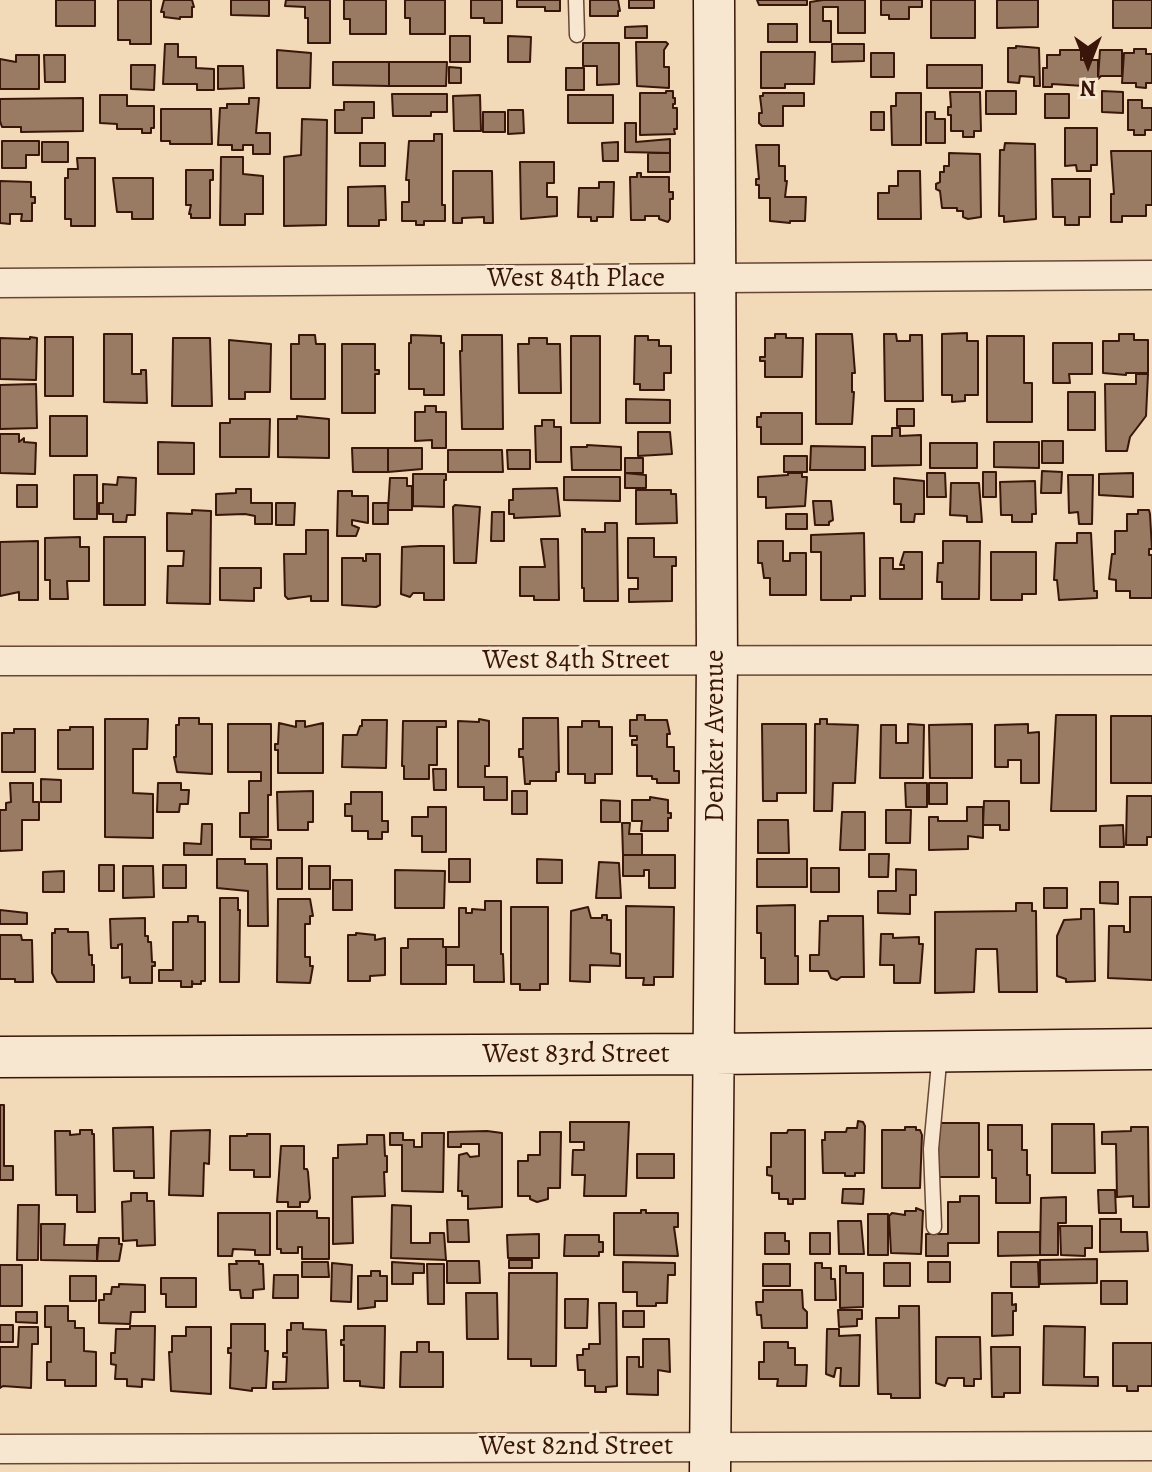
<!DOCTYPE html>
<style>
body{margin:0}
#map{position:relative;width:1152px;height:1472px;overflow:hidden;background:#f2d9b7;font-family:Alegreya,serif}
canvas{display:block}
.north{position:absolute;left:1048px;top:24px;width:80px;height:80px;-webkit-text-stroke:6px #f7e6d0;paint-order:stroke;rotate:180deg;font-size:22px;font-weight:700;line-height:32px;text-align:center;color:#391609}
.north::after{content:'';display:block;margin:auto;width:28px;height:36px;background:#391609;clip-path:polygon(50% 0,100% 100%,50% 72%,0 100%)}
</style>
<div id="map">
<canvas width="1152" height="1472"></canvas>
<div class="north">N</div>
</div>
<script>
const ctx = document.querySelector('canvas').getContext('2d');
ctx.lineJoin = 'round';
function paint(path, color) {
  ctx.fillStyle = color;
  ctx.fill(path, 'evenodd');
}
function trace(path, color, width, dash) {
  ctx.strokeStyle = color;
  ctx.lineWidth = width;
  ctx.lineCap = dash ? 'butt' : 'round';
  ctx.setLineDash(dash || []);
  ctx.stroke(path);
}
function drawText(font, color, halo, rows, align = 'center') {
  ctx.font = font + ' Alegreya,serif';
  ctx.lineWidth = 6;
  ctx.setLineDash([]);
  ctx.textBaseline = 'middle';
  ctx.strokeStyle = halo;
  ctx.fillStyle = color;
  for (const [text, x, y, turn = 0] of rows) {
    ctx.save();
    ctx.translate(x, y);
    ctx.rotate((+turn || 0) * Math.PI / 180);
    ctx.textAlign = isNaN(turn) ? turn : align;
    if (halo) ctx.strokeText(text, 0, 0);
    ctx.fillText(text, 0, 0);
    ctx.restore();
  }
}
const building = new Path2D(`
 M56 0H95V26H56Z
 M118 0H151V44H130V40H118Z
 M164 0H192L194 7H192V17H180V19L164 17V12H161Z
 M231 0H269V16L231 15Z
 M286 0H330V43H308V18H305V7L285 6Z
 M344 0H386V34H350V19H344Z
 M405 0H445V34H410V18H405Z
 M471 0H502V23H484V18H471Z
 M517 0H560V11H545V7H517Z
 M590 0H618L620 11H618V16H590Z
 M629 0H654V8H629Z
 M757 0H807V5H759Z
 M823 0H865V33H838V7H823V21H831V42H810V2Z
 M881 0H922V7H909V19H889V15H881Z
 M931 0H975V38H931Z
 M997 0H1038V27L997 28Z
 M1113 0H1152V28H1113Z
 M768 24H797V42H768Z
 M647 26V38H625V27Z
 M450 36H470V62H450Z
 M508 36 531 37 530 62H508Z
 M636 42H666L668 44 664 50V67H669V88L637 86Z
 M583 43H619V84L597 85V66H583Z
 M165 44H178V57H196V68L214 69V90H197V84H163Z
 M832 44H864V61L832 62Z
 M1016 46 1039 48 1040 86H1034V77L1020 76 1019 83 1008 82V48H1016Z
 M1134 49H1146V54H1152V83H1146V88L1136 87V83H1122L1124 53H1134Z
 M277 50 311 53 310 88H277Z
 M1060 50H1081V60H1098V79H1084V86L1052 84V87H1043V68H1047V55H1060Z
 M1100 50H1122V76H1101L1098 79Z
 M761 52H815L814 84H785V88H761Z
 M871 53H894V77H871Z
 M16 55H39V89H0V59L16 62Z
 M44 55H65V82H45Z
 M333 62H389V86L333 85Z
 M389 62H447L446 86H389Z
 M131 65H155L154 90 131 89Z
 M927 65H982V88H927Z
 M218 66H243L244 88 218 89Z
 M449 67 461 68V83H449Z
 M566 68H584V90H566Z
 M666 91H673V98H675V104H673V108H677V129H674L675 134 640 135V93H666Z
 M986 91H1016V114H986Z
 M1102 91 1123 92V113L1102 112Z
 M950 92H980L981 131H974V137H963V131H951V115H948V107H951Z
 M763 93H804V106H783V126H762L759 123V113H762L760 96H763Z
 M896 93H921V145H892L891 106H896Z
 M392 94H447V112H431V116H393Z
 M1045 94H1069V118H1045Z
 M100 95H127V106H154V128H151V133H142V129H117V124L100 123Z
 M480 95 481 131H454L453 96Z
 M568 95H613V123H568Z
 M83 98V131L21 132V127H2L0 121V99Z
 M249 98H259L256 133H270V154H253V145H243V150H232V145H218L220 108H227V104H249Z
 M1128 100H1142V108H1152V130H1145V135H1134V130H1128Z
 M344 102H374V118H362V133H335V110H344Z
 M161 109H211L212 144H170V141H161Z
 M508 110H523L524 133 508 134Z
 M483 112H505V132H483Z
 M871 112H884V130H871Z
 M926 112H935V119H945V143H926Z
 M302 119 327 120 326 225 284 226V157L301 155Z
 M625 123H636V142L670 139V153L625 152Z
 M1065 128H1097V165H1091V171H1077L1076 165 1065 166Z
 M434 134H442V205H445V221H424V225H416V221H402V202H409V180H406L409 141H434Z
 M2 141H39V155H26V168H2Z
 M42 142H68V162H42Z
 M618 142V161H603L602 143Z
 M360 143H385V166H360Z
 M1005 143 1035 144 1036 219 1004 222V216H999L1000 150H1004Z
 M756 145H779V166H785V181H787L785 197H806L805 221H790V223L770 221V198H759V185H756V179H759Z
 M1111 151H1152V205H1146V216H1122V222H1111V194H1114Z
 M648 153H670V172H648Z
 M949 153 980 154 981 217 968 219 963 217V211H957V208H942L940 191 936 189V184L940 182V172H944V166H949Z
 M221 157H243V174L263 176V214H245V225H220Z
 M77 158H95V226H71V219H65V178H68V169H78Z
 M520 162H554V183H547V197H557V216L521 219Z
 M186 170H213V180H210V218H191V214H189L191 205H186Z
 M453 171H492L493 223H484V217L462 218V223H453Z
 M898 171H920L921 219H878V193H889V186H898Z
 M637 173H641V177H669V192H673V199H670V219L668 222 659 219V216H645V220H631L630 177H637Z
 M113 178H153V219H132V212H117Z
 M1052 179H1090V217H1079V225H1065V217H1053Z
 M0 181 31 182V197H35V203H32V221H21L22 214H10V224L0 223Z
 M599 182H614L613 217H597V221H591V217H578L579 188H599Z
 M385 186 386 220H379V226H348V187Z
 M967 333V341H978V395H965V401L952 402V395H942V334Z
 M104 334H132V374H141V370H146L147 403 104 402Z
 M775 334H786V338H803L802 377H765V361H760V357H765V338H775Z
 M816 334H852L855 373H852V392H854L852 424H816Z
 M884 334H896L897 341H910V335H922L923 401H885Z
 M1119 334H1134V340H1148V373H1126V375L1103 373V341H1119Z
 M299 335H315L316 344H325V399H291V344H299Z
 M411 335 441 336V343H444V395H424V389H409V343H411Z
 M462 335H502L503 429H462L460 351H462Z
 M571 336H600V423H571Z
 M635 336H648V340H659V346H671V373H664V390H640V384H634Z
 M987 336H1024V383H1032V422H987Z
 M30 337 37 338 36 380 0 379V338L30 339Z
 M45 337H73V396H45Z
 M173 338H210L212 406H172Z
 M529 338H547V344H560L561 393H519L518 344H529Z
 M229 340 271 344 270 392H245V399H229Z
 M1053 343H1092V374H1069L1070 383H1053Z
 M342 344H375V370H379V374H375V413H342Z
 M1136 374H1148L1146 416 1130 437 1127 451H1106L1105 384H1136Z
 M36 384 37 428 0 429V385Z
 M1068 392H1095V430H1068Z
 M626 399 670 400V423H626Z
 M425 406H436V412H446V448H432V440L415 441V412H425Z
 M897 409H914V426H897Z
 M761 413H802V444H761V427H757V417H761Z
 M50 416H87V456H50Z
 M297 416 329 419V458L278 457V419H297Z
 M230 419H270L269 457H220V423H230Z
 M542 420H554V427H561V462H536L535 426H542Z
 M892 428H900V436L921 435V465L872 466V436H892Z
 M638 432H670L672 454 638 456Z
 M0 434H19V442L24 438V442L36 443 35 474 0 473Z
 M1042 441H1063V463H1042Z
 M158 442 194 443V474H158Z
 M994 442H1039V468L994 467Z
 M930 443H977V468H930Z
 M587 445 621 447V470H572L571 447H587Z
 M811 446 865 447V470H810Z
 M352 448H388V472H353Z
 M388 448H422V469L388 472Z
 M448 450H502L503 472H448Z
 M507 450H530V469H508Z
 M784 456H807V472H784Z
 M625 458H643V473H625Z
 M1042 471 1062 472 1061 493H1041Z
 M983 472H996V497H983Z
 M625 473 646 475V488H625Z
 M788 473H802V477H807L805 506 766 508V497H758V477L788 475Z
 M927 473H945L946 497H927Z
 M1133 473V497L1099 495V474Z
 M413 474H446V480H444V507L413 506Z
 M74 475H97V519H74Z
 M1068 475H1093L1092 524H1079L1078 512 1069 513Z
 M118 477 136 478 135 515H127L126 522H113V514H99V503H103V484L117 485Z
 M564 477H620V501L564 500Z
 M390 478H407V486H412V510H388Z
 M894 478 924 481V514H915L914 522H901V504H894Z
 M1035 481 1036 514H1032V522H1012V515H1001L1000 482Z
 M951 483H979L982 522H967V516L950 515Z
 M17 485H37V507H17Z
 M557 488 560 516 514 518V514H509V500H513V489Z
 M236 489H251V503H272V524H255V516L245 514 216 515V494L236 493Z
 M636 490H671V494H676L677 523 636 524Z
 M338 491H352V496H368V523L352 520V525L359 528 356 536H337Z
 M813 501H831L833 520 829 522V525H815Z
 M276 503H295L294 525H276Z
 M373 503H388V524H373Z
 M455 505 480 507 476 563H454L453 507Z
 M192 510 211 511 210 604 167 603 168 566H183L184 551H167V513L192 514Z
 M1138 510H1149L1150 514 1152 549H1149V555H1152V598H1130V591H1116V580L1109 579 1112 554H1115V531H1127V514H1138Z
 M492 512H504V541H491Z
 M786 514H807V529H786Z
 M605 523H617L618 601H584V588H582V529H585V532H605Z
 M306 530H328V601H311V596L288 599 285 596 284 554H306Z
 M864 533 865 596H851V600H821V552H811V535Z
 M1077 533H1091L1094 591H1097V598L1059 600 1057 580H1054L1056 543H1077Z
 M80 537V547H89V581H67L68 599H50V580H45V538Z
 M104 537H145V605H104Z
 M628 538H654V557H676V566H672V601L629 602V589H638V578H628Z
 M541 539H558L559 600H534V596H520V567H545Z
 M38 541V600H19V592L0 596V542Z
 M758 541H783V561H790V553H806V595H770V578H764L762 563H758Z
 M943 541H980L979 599H942V582H937L938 563H943Z
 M420 546H444V600H424V593H413L410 597 401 594 402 547Z
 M904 552H922V599H880V558H893V569H904V565H900Z
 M991 552H1036V594H1022V600H991Z
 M366 554H380V605L376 607 342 605V558H363V561H366Z
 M220 568H261V588H254V601L220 600Z
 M637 715H645V720H667L670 734H667V747H674V771H679V783H657V779H652V776H637V745H632V740H637V736H630V720H637Z
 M1056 715H1096V811H1051Z
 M1111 716H1152V783H1111Z
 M179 718H199V724H212V774L177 772 174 757H176V725H179Z
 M523 718H558L559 772H556V781H530V784H525L523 757H519V749H523Z
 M105 719H148L147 749H133V793L153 794V838L105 837Z
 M479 719 489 721V766H485V777H507V800H484V787H458V721L479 722Z
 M820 719H827V724L858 725 855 783H833L832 811H814L815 724H820Z
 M362 720H387L386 768 342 767 343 735H357L360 726H362Z
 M296 721H305V727L323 723V773H278V750H275V744H278L279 723 296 727Z
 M403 721H446V727H437V765H429V779H404V766H402Z
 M582 721H599V727H612V774H595V783H585V774H568V727H582Z
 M228 724H271V795H268V837H240V813H249V781H261V772H228Z
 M762 724H806V793H777V801H763Z
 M908 724 924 725 923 778H880L881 725H896V743H908Z
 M972 724V778H930L929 725Z
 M1028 724V733L1039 732V783H1021V760H1008V767H995V725Z
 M70 727H93V769H58V730H70Z
 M14 729H35V772H2V733H14Z
 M433 769H446V790H434Z
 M41 779 61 780V802H41Z
 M10 783H33V802H39V820H22V850L0 851V810H6V803L11 802Z
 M158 783H181V790H189L188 804H180L179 812H157Z
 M905 783H927V807H906Z
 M929 783H947V804H929Z
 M313 791V822H308V830H278L277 792Z
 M512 791H527V814H512Z
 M351 792H382V821H388V832H382V839H368V831H352V816H345V804H351Z
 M1127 796H1152V837H1147V845H1126Z
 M650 797 668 800V813H671V818H668V831H641L642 821H632V800H650Z
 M601 800 620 801V822H601Z
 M984 801H1009V830H1000V825H983Z
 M428 807H446V852H422V836H412V817H428Z
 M967 807H983V838L968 836V849L929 850V817H938V821H967Z
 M886 810H911L910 843H886Z
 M842 812H865V850H840Z
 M758 820H788L789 853H758Z
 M622 823H630L629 834H642V855H623Z
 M202 824H212V855H184V843L201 844Z
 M1123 825 1124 847H1100V826Z
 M251 839 271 840V849H251Z
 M869 854H889L888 877H869Z
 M623 855H675V888H649V870H644V876H623Z
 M277 858H302V889H277Z
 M217 859H245V864H267L268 926H248V891L217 888Z
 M449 859H470V882H449Z
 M537 859 562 860V883H537Z
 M757 859H807V887H757Z
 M599 862 619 863 621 898H596Z
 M99 865H114V891H99Z
 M163 865H186V888H163Z
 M123 866H153L154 897 123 898Z
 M309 866H330V889H309Z
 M811 868H839V892H811Z
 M896 869 916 870V895H910V914L878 913V891H896Z
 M395 870 445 871 444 908H395Z
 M64 871V892H43V872Z
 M333 880H352V910H333Z
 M1100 882H1118V904L1100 903Z
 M1044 888H1067V908H1044Z
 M1130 897H1152V980L1108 978 1109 926H1124V932H1130Z
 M220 898H238V910H240L239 982H220Z
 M278 899H310L313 916H310V924H305V957H310V966H313L310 983 277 982Z
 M485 901H501V954H503L504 982H474V965H446V947H459V908H466V913H472V909L485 910Z
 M1016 903H1032V911H1036L1037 992H999L997 949H976L974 992 935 993V912L1016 911Z
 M795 905V956H798V984H765V958H761V933H757V906Z
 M626 906 674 907 673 977H654V985H643L644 978H626Z
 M511 907H548V984H540V990H520V984H511Z
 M588 907 591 918H602V915H607V920H611V953L620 954V966L590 965V982L570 981 571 911Z
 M1081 909H1094L1095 981 1066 982V979L1057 976V936L1064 920 1081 919Z
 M0 910 27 913V924H0Z
 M188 916H198V922H205V981H201V984H193L192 981V987H181V981H159V970H173V922H188Z
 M828 916H863L864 977H841L837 980 831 978 828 971H810V955H819L820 921H828Z
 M145 918V936H148V942H151L152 962H155V966H152V983H130V977L122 978V944L118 945V948H111L110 919Z
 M55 929H68V932H88L89 955H92V965H94V982H57L52 973V933H55Z
 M356 933 375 935V940L385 938V975L370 976V981H348V935H356Z
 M881 934H893V938L919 937V944H923L920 983H894V965H880Z
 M0 935H21L22 940H32L33 982H15V979H0Z
 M408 939H443V947H446V984H401V948H408Z
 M0 1105H4V1166H13V1180H0Z
 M858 1121 863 1122 865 1126 864 1173H855V1176H845V1173H823L822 1140H825V1132H846L847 1128H857Z
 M570 1122H629L626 1196H584L585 1175H572L573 1150H584V1142H570Z
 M934 1123H979V1177H935Z
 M1052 1124H1094L1095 1173H1052Z
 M988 1125H1022V1150H1027V1175H1030V1203H996V1178H992V1150H988Z
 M153 1127 154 1178H134V1171H114L113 1128Z
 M905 1127H916V1130H920L922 1135 920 1188H882V1130H905Z
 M1131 1127H1148L1149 1207H1133V1196L1117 1197 1116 1144H1102V1132L1131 1131Z
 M80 1130H92V1134H94L95 1212H77V1195H56L55 1131H70V1135L80 1134Z
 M210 1130 209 1164 204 1163 203 1196 169 1195 171 1131Z
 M788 1130H805V1199H793V1204H788V1199H779V1193H772V1176L767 1175V1167H771V1133H787Z
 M487 1131 502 1133V1207L468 1209V1196H462V1191H458L459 1155 467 1153 470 1157 479 1156V1144H461V1147H448V1132Z
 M540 1132H561L560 1188H548V1199L537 1202 530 1199V1196H518V1161H528V1155H540Z
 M390 1133H403V1140H414V1147H422V1133H444L443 1192 402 1191V1145H390Z
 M247 1134H270V1177H254V1170H230V1136H247Z
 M367 1135H384L385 1156H387V1172H384L385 1196 352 1197 353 1243 333 1244V1158H338V1145L367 1144Z
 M281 1146H304V1169H307L308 1172 310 1198 308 1202H300V1207H288V1202H277Z
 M637 1154H674V1178H637Z
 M843 1189H864L863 1204 842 1203Z
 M1098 1190H1115L1116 1213H1099Z
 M131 1193H147V1201H154L155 1245 137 1246V1240L123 1241 122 1202 131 1201Z
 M960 1196H979V1243H948V1256H926V1234H948V1202H960Z
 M1066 1197V1223H1058V1255H1040L1041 1198Z
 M18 1205H39L38 1260H17Z
 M392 1205 411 1206V1243H430V1233H444L446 1260 391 1258Z
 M916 1208 923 1211 921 1254 891 1253 889 1216 892 1213 905 1215V1211H916Z
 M641 1210H646V1213H678V1227H674L678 1256 614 1255V1213H641Z
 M277 1211H317V1218H329V1259H302V1247H298V1253H281V1249H277Z
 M218 1213H270V1255H255V1250L233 1249 232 1256H218Z
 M868 1214H888V1255H868Z
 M1100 1219H1121V1232H1147L1148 1251 1100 1252Z
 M447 1220H468L469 1242H448Z
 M838 1221H861L864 1254H839Z
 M41 1224H65L64 1245H97V1261L41 1260Z
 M1060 1226H1092V1248H1085V1256L1061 1255Z
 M998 1232H1040V1255L998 1256Z
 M765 1233H785V1241H789V1254H765Z
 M810 1233H830V1254H810Z
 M539 1234V1258H508L507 1235Z
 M565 1235H599V1242H603V1252H599V1256H564Z
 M99 1238H119V1244H122L119 1261H97Z
 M1097 1259V1283L1040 1284V1260Z
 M509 1260H532V1268H509Z
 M236 1261H259V1264H263L264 1289 253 1290V1298H241L240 1290H230L229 1264H237Z
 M447 1261H479L480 1283H447Z
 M302 1262H328L329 1277H302Z
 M392 1262 424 1264V1273H413V1284H392Z
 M623 1262 675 1263V1275H668L667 1303H656V1306H637V1292H623Z
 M928 1262H950V1282H928Z
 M1011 1262H1038L1039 1287H1011Z
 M332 1263 352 1265 351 1302 331 1301Z
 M815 1263H822V1268H831V1279H835L836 1300H815Z
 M884 1263H910V1286H884Z
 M427 1264H444V1304H428Z
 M763 1264H790V1286H763Z
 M0 1265H22V1306H0Z
 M840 1266H846V1273H863V1307L840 1308Z
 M371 1271H380V1276H387V1301H375V1307L358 1309V1276H371Z
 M509 1273H557L556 1366H531V1359H508Z
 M274 1275H298V1298H273Z
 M70 1276H96V1301H70Z
 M161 1278H196V1307H166V1294H161Z
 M1101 1281H1127V1304H1101Z
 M119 1284 145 1285V1312H131L130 1324 99 1323V1300H104V1294H111L112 1287H119Z
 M763 1290H802L803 1308 807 1312V1328H762L761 1315H757L756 1302H763Z
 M466 1293H497L498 1339H467Z
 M992 1293H1012V1305L1016 1304V1311H1013V1335L992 1336Z
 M565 1299H588L587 1328H565Z
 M599 1303H616L617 1386 606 1387V1392H595V1386H585V1370H578L577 1355H583V1349H589V1344H600Z
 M45 1306H68V1321H75V1328H84V1351L96 1352V1386H65V1380H47V1362H51V1327H45Z
 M899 1306H919L920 1398H891V1394H878L876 1318H899Z
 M838 1310H862V1319H857V1326L839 1327Z
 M623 1311H644V1327H623Z
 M16 1312H37V1323L16 1322Z
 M291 1323H303V1329L326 1330 328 1388 273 1389V1382H286L287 1357H283V1353H287V1330H291Z
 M231 1324H265V1351H268L266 1388H252V1391L230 1388 231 1353H228V1348H231Z
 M0 1325H13V1342H0Z
 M130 1326H155L154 1380 142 1379V1387L127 1386V1379H115L116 1365 111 1364V1353H115L116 1329H130Z
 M344 1326H385L384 1388 360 1386V1381H344V1345H341V1340H344Z
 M1044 1326 1085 1327 1084 1377H1098V1386L1043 1385Z
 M19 1327H38V1344H32L31 1388 3 1386 0 1388V1347H18Z
 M186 1327H211V1394L171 1391 169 1352H172V1336H186Z
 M827 1329H839V1336L860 1335 859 1386H840L841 1368H836L834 1377 826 1374Z
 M936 1337H980L981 1379H974V1386H964V1378H948L945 1386 936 1383Z
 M643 1339H669L670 1372 658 1370V1395L627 1394V1357H639V1367H643Z
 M417 1342H429V1352H443V1387H400L401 1352H417Z
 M764 1342H788V1348H795V1365H807L806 1386H777L778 1379H759V1362H764Z
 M1113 1343H1152V1386H1138V1391H1127V1386H1113Z
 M991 1347H1020V1393H1004V1397H992Z`);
paint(building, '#997b63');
trace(building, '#391609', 2);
const lane = new Path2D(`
 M576 0 577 35
 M934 1227 931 1149 940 1052`);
const street = new Path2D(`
 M0 283 1152 275
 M0 661 1152 660
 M0 1449 1152 1446`);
const secondary = new Path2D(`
 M0 1057 715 1054 1152 1049
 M710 1472 717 660 714 0`);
trace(lane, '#674734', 17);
trace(street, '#674734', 31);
trace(secondary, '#391609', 43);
trace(lane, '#f7e6d0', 14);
trace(street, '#f7e6d0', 28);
trace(secondary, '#f7e6d0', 40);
drawText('28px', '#391609', '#f7e6d0', [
 ["West 84th Place",576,279],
 ["West 84th Street",576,661],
 ["Denker Avenue",716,736,-90],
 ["West 83rd Street",576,1055],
 ["West 82nd Street",576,1447]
]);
</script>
